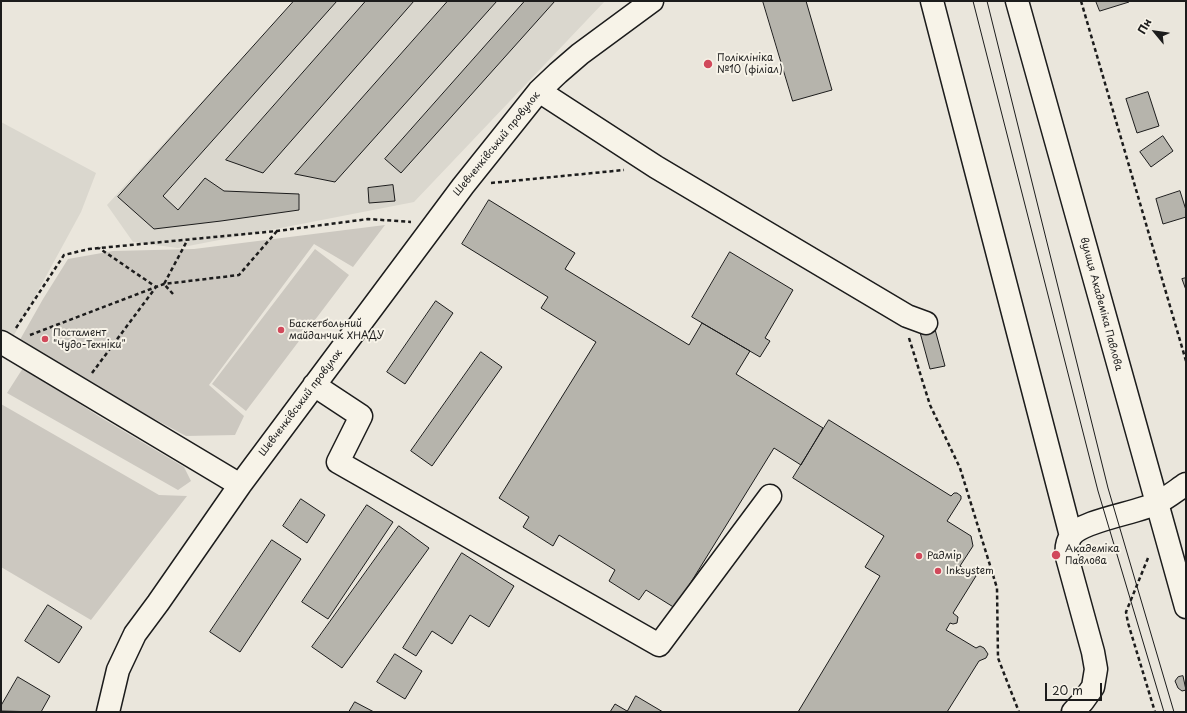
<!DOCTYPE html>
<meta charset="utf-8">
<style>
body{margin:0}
#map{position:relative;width:1187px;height:713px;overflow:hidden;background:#eae6dc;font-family:"Playpen Sans",sans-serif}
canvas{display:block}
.frame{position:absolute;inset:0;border:2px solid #1c1c1c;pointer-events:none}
.north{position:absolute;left:1135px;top:12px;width:40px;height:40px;-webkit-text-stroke:3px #f7f3e8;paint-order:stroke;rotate:299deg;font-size:11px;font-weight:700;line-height:16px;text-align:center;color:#1c1c1c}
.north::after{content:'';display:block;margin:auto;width:14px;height:18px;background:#1c1c1c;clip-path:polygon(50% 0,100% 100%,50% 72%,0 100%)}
.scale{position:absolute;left:1045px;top:683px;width:57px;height:18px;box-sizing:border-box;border:2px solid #1c1c1c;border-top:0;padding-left:5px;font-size:12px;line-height:14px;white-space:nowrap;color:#1c1c1c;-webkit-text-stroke:3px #f7f3e8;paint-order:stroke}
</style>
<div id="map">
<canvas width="1187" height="713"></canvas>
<div class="frame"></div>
<div class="north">Пн</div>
<div class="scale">20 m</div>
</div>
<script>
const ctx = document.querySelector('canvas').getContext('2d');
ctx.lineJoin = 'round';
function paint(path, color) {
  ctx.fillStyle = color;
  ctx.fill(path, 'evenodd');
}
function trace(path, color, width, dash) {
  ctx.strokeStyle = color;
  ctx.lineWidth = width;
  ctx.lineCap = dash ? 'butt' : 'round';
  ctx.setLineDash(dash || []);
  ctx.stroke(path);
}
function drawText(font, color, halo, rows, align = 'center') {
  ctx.font = font + ' "Playpen Sans",sans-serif';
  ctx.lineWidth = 4;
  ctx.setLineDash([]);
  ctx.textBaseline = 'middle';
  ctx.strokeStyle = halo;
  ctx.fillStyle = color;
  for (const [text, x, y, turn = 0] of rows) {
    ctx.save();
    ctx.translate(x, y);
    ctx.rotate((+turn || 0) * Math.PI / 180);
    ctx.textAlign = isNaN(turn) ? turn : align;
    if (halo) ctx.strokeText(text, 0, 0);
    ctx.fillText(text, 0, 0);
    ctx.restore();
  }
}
paint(new Path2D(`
 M294 1H605L414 202 178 248 133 242 107 205Z
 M1 122 96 173 81 212 1 359Z`), '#dad7ce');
paint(new Path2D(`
 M385 225 353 267 314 244 209 385 244 416 235 435 186 436 17 345 43 299 68 259 113 251 194 249Z
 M315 249 349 275 246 411 212 384Z
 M23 368 100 417 184 467 191 481 178 490 7 393Z
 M1 404 159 495 187 496 91 620 1 567Z`), '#ccc8c0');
const building = new Path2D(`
 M294 1H337L163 196 178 210 205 178 224 191 299 194V210L221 221 154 229 118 197Z
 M366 1H414L263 173 226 160Z
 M448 1H497L335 182 295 174Z
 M525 1H555L401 173 385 159Z
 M763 1H806L832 90 793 101Z
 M1096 1H1129V2L1100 11Z
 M1148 92 1159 126 1137 133 1126 99Z
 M1163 136 1173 151 1151 167 1140 152Z
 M393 185 395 201 369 203 368 188Z
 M1180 191 1186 210V217L1163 224 1156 199Z
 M489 200 575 253 565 269 689 345 702 323 750 351 736 374 823 428 801 465 774 448 675 608 646 590 639 600 609 581 615 570 559 535 553 546 523 527 529 517 499 498 596 342 541 308 548 297 462 244Z
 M730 252 793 290 765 338 770 341 760 357 692 317Z
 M1186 278V290L1182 279Z
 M436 301 453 313 405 384 387 372Z
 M933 322 945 366 930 369 918 325Z
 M481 352 502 367 432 466 411 451Z
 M829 420 951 496 954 493H957L961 496V499L947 521 971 536 973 546 960 566 976 576 953 613 958 617 957 623 953 624 950 623 946 630 976 648 980 646 984 648 988 654 986 658 979 661 947 712H798L880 576 865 567 884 536 793 478Z
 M301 499 325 515 307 543 283 526Z
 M367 505 393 522 328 619 302 602Z
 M399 526 429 548 342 668 312 647Z
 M272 540 301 559 240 652 210 632Z
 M462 553 514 586 489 627 470 615 452 644 432 631 416 656 403 648Z
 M48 605 82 627 59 663 25 641Z
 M395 654 422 671 405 699 377 682Z
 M1183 676 1186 690 1182 691 1178 688 1175 681 1178 677Z
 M18 677 50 696 41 712 1 711V706Z
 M636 696 663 712H610L615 704 627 711Z
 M355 702 374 712H349Z`);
paint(building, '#b6b4ac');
trace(building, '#1c1c1c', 1);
const minor = new Path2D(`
 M932 1 1071 536
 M539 91 656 167 907 316 926 323
 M1 342 240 485
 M314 385 361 416 338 462 659 645 770 496
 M108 712 118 670 135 634 158 603 240 485 463 186 539 91 558 73 580 54 652 1
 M1073 712 1083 701 1093 687 1096 669 1093 652 1067 557C1066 550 1066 543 1071 536 1082 520 1138 513 1157 503 1167 498 1177 490 1186 484`);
const major = new Path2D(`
 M1017 1 1186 607`);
trace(minor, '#1c1c1c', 25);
trace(major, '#1c1c1c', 25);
trace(new Path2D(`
 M1081 1 1186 361
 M491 183 624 170
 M173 294 164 284 188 239
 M16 328 64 255 89 249 277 231 368 219 411 222
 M30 335 164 284 239 275 277 231
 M909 338 930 405 960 468 997 588 998 658 1019 712
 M92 373 156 287 99 248
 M1148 558 1126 612 1128 623 1155 712`), '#1c1c1c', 2.5, [4, 3]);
trace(minor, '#f7f3e8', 22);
trace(major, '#f7f3e8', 22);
trace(new Path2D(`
 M973 1 1098 491 1164 712
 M987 1 1108 488 1174 712`), '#1c1c1c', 1);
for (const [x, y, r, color] of [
 [708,64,5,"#d1495b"],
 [281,330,4,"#d1495b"],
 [45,339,4,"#d1495b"],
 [1056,555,5,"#d1495b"],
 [919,556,4,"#d1495b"],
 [938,571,4,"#d1495b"]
]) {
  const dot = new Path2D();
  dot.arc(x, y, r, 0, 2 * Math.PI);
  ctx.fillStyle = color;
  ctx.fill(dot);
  trace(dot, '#f7f3e8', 1.5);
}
drawText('10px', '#1c1c1c', '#f7f3e8', [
 ["Поліклініка",717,58],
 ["№10 (філіал)",717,70],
 ["Баскетбольний",289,324],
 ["майданчик ХНАДУ",289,336],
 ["Постамент",53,333],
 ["\"Чудо-Техніки\"",53,345],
 ["Академіка",1065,549],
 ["Павлова",1065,561],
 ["Радмір",927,556],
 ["Inksystem",946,571]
], 'left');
drawText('10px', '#1c1c1c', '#f7f3e8', [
 ["Шевченківський провулок",497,144,-51],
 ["вулиця Академіка Павлова",1101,304,75],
 ["Шевченківський провулок",301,403,-53]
]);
</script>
